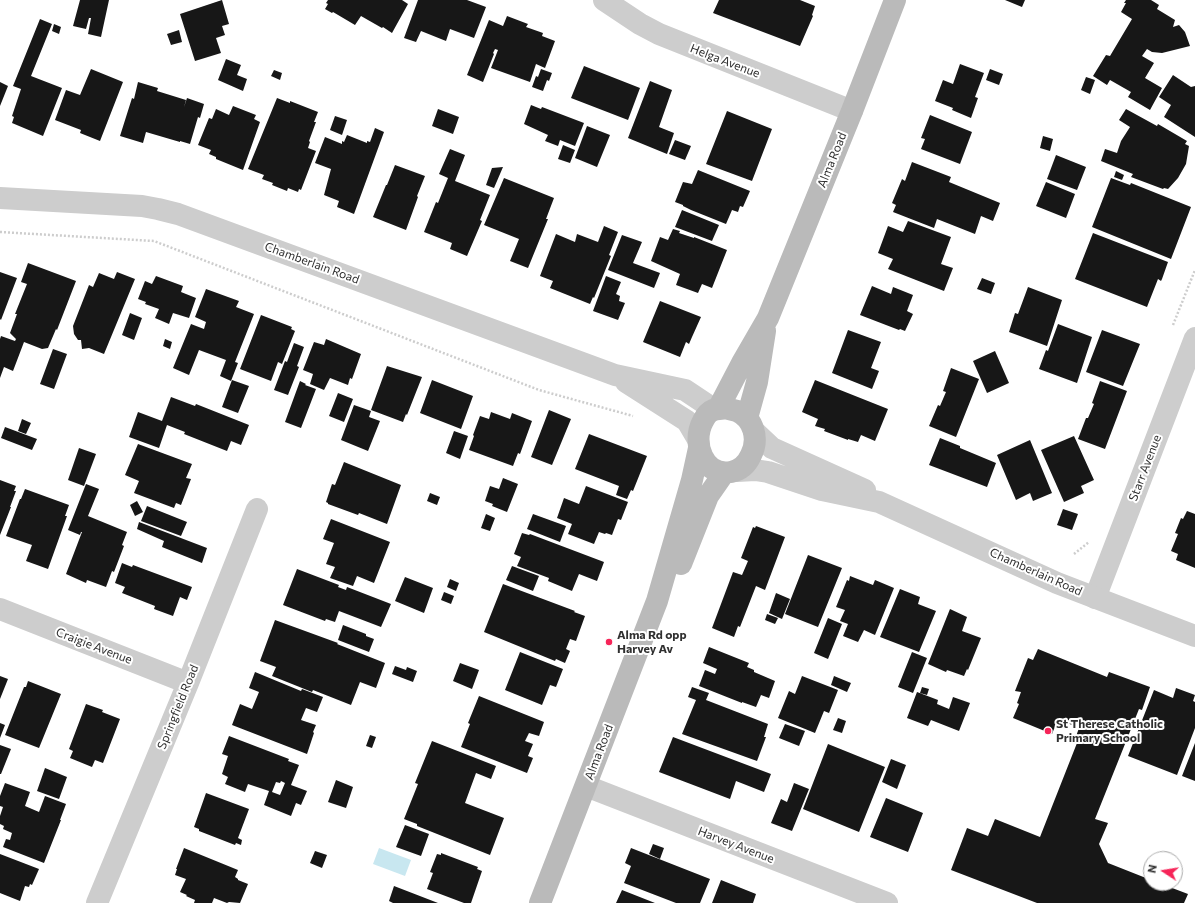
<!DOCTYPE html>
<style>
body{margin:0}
#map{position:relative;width:1195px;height:903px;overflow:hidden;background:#fff;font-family:Commissioner,sans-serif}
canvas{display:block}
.north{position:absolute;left:1143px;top:851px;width:40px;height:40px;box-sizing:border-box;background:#fff;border:1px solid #acacac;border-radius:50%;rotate:282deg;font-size:11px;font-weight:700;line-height:16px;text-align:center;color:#303030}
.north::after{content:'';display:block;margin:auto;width:14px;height:18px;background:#f62458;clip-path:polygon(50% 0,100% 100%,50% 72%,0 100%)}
</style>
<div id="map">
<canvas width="1195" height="903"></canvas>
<div class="north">N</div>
</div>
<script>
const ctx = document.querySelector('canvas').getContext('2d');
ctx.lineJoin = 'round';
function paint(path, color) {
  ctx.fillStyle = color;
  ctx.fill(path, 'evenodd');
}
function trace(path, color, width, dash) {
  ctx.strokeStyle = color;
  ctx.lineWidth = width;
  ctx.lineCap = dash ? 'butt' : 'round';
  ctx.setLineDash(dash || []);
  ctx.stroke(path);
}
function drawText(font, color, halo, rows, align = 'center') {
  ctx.font = font + ' Commissioner,sans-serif';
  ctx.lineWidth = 4;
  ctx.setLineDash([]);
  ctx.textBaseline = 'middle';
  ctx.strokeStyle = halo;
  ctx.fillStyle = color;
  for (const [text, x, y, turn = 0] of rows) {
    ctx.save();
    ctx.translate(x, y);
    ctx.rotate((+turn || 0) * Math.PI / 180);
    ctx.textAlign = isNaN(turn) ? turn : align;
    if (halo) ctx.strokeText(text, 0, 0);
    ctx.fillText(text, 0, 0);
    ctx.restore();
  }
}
paint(new Path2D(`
 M379 848 411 860 405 876 373 864Z`), '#c8e7f0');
paint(new Path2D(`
 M80 0H109L101 37 88 34 91 18H89L86 29 73 26Z
 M222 0 229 24 222 26 225 35 216 38 221 53 195 61 180 14Z
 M328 0H402L408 4 392 33 383 27 382 28 361 16 355 25 333 12 332 13 325 9 328 4 326 3Z
 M418 0H467L486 7 474 38 450 29 446 41 421 31 416 42 404 38Z
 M719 0H800L815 6 812 15 813 16 800 46 713 13Z
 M1005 0H1025L1022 7Z
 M1126 0H1151L1159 5 1157 9 1175 20 1173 27 1179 25 1185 32 1190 46 1162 53 1152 52 1147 49 1142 56 1154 63 1145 78 1162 88 1150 110 1128 97 1131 92 1110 80 1107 85 1093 76 1106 55 1110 56 1132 19 1121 12 1126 3H1124Z
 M507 16 528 24 526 27 543 33 542 36 555 41 545 68 536 64 530 82 491 68 498 50 495 49 493 53 494 54 483 82 467 75 489 20 503 26Z
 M40 19 52 24 31 76 62 88 43 136 12 123 14 117 12 116 21 89 13 86Z
 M54 24 61 27 59 34 52 31Z
 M179 30 182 42 171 45 167 34Z
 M226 59 241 65 237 75 247 79 243 91 218 80Z
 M960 64 984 73 975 97 978 98 971 118 952 110 953 108 935 101 943 80 953 84Z
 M584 66 640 88 628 120 571 98Z
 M91 69 123 82 100 141 80 133 81 130 55 120 66 90 80 95Z
 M541 69 552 73 549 81 547 80 543 91 532 87 536 76 538 77Z
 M990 69 1003 74 999 85 986 80Z
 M274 70 282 73 280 80 271 76Z
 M1173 75 1191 87 1195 86V137L1164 117 1171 105 1159 97Z
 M1086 77 1095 80 1090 94 1081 90Z
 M650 81 672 90 659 127 674 133 667 154 628 138Z
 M0 82 8 86 0 106Z
 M138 82 158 88 157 91 186 100 184 107 187 98 204 104 200 118 198 117 190 144 180 141V142L146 132 143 143 120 136 132 98 134 99Z
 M277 98 290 103V101L318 112 314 122H316L309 141 310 142 308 148 316 151 301 190 299 189 298 192 288 188 287 191 272 185 273 183 262 179 264 175 248 169Z
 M531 105 541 109 542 107 584 123 575 146 560 140 558 146 545 141 548 135 524 124Z
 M233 106 256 115 254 119 260 122 243 170 216 159V157L209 154 211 150 198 145 209 118 212 119 216 109 229 115Z
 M438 109 459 117 453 134 432 126Z
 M1126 109 1157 126 1158 124 1187 141 1185 144 1189 146 1186 164 1178 178 1168 189 1164 188 1163 189 1131 177 1133 174 1101 161 1105 149 1117 153 1121 141 1130 127 1119 120Z
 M727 111 772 129 752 181 706 164Z
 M930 115 972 132 960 164 921 149 925 139 921 138Z
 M335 116 347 120 342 135 330 130Z
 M587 126 610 135 597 167 575 158Z
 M375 128 384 132 354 214 337 207 339 201 324 195 331 169 315 163 325 137 342 144V141L344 142 347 135 367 143V141L370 142Z
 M1043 136 1053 139 1050 151 1040 148Z
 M675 140 691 146 685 160 669 154Z
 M563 145 575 150 570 163 558 159Z
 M450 149 465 155 455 181 490 195 480 220 482 221 467 256 450 249 452 243 424 232 436 202 438 203 448 178 439 174Z
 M1056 155 1086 167 1077 190 1047 179Z
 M912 162 951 177 949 182 1000 203 993 221 981 216 975 234 937 219 934 228 893 212 896 205 892 203 902 179 905 181Z
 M395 165 425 176 417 196 418 197 406 230 373 217 386 185H387Z
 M503 167 494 188 486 185 492 168Z
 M698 170 750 191 743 207 740 206 738 212 732 210 726 224 691 210 683 206V205L675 202 683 182 692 184Z
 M1116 171 1124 175 1122 180 1114 177Z
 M504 178 554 198 546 219H548L528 268 510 261 519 239 484 225Z
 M1111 178 1130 185 1131 183 1191 207 1171 259 1092 227Z
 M1046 182 1075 194 1066 218 1036 206Z
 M682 210 719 225 712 241 675 227Z
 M908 221 951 237 941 264 953 268 944 291 888 269 893 259 878 253 888 226 903 232Z
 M604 226 618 232 609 255 611 256 594 298 593 297 590 304 550 288 553 281 540 276 556 234 575 242 577 234 598 242Z
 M673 229 680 231 679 233 694 238V237L727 250 712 288 702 284 698 293 676 285 680 274 651 261 660 237 668 240Z
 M1093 233 1168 262 1162 279 1161 281 1158 279 1147 307 1075 279Z
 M622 235 642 242 633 263 660 273 654 288 608 270Z
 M28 263 76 281 57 330 56 329 48 348 42 349 24 342 13 371 4 367 0 378V339L1 336 15 341 16 339 10 333 17 314H15L27 284 21 282Z
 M0 272 17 278 1 320 0 319Z
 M117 272 135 279 104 354 89 348 82 349 81 340H78L74 334 73 326 89 285 93 287 99 273 114 279Z
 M156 276 183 286 181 292 196 298 189 318 173 313 169 324 155 318 159 309 145 304 146 302 138 299 145 281 152 284Z
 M606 276 621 282 616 294 620 296 619 301 625 303 618 320 593 311Z
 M982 278 995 283 991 294 977 289Z
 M872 286 891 294 893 287 913 295 907 311 913 314 905 331 900 329 899 330 860 315Z
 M1028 287 1062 300 1047 346 1009 332 1015 313 1018 314Z
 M206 289 239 301 236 307 254 314 235 362 238 363 231 381 220 376 226 360 199 350 189 375 173 368 191 324 204 329 206 322 195 317Z
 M660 301 701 317 692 337 689 344 686 342 680 357 643 342Z
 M130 313 142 318 134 340 122 335Z
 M261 315 292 327 291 329 295 331 282 364 278 362 271 381 240 369Z
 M1058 324 1092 337 1077 383 1039 369 1046 350 1048 351Z
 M848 330 881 342 871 368 879 371 872 389 832 373Z
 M1102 330 1140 344 1123 386 1086 372Z
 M165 339 172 342 170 349 163 346Z
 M326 339 361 354 352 379 350 378 348 385 330 378 324 390 310 384 313 374 303 370 314 342 324 345Z
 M294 343 304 347 297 366 299 367 288 395 274 390 285 361 287 362Z
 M53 349 67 354 54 389 40 384Z
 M995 351 1009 383 987 393 973 361Z
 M387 366 422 377 407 415 406 414 403 422 371 410Z
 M951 368 979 379 956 437 929 426 938 405 940 406 946 392 943 391Z
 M232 380 249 386 238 413 222 407Z
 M432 380 473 396 461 429 420 413Z
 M815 380 888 409 875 441 861 435 858 442 848 439V440L824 431 825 429 815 426 818 419 802 412Z
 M300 381 306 384 305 385 316 389 301 428 285 422Z
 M1100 381 1127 391 1105 449 1078 439 1086 418H1088L1094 404 1092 403Z
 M338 393 353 399 344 422 329 416Z
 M171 397 195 406 196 404 249 425 241 445 231 441 227 451 184 434 185 432 167 425 159 448 129 437 138 412 162 421Z
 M354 405 371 411 369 417 380 421 368 451 341 440Z
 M549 410 571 419 552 465 531 457Z
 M491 412 510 419 512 413 532 421 520 454 518 453 513 466 469 450 474 436 473 435 480 416 489 419Z
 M22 419 31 423 26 434 18 431Z
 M5 427 37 439 32 450 1 438Z
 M454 431 468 436 460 459 446 453Z
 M589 434 647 456 633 491 631 490 627 499 616 495 619 486 575 469Z
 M1074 436 1094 480 1081 486 1084 493 1064 502 1041 450Z
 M940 438 960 446V448L996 463 987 487 929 465Z
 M1030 440 1052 493 1033 501 1030 493 1016 500 997 455Z
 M138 444 192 464 186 478 191 479 181 505 176 503 174 508 134 493 139 481 125 475Z
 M79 448 96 454 84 486 68 480Z
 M344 462 401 485 387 524 359 513 358 515 328 504V503L326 502 332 484 335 485Z
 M503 478 518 484 507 512 492 506 493 504 485 501 490 486 499 489Z
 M0 480 16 486 14 491H16L10 507H11L0 535Z
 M86 484 99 489 88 516 127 532 122 545 124 546 114 572 112 571 106 587 87 580 86 583 66 574 82 532H81L80 535 68 530Z
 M586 486 628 502 621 520 618 519 612 535 606 533 605 534 599 532 594 544 568 534 572 524 557 518 564 498 579 504Z
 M25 489 69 505 65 516H67L48 569 26 561 32 545 6 536 20 499H21Z
 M430 493 440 497 437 505 427 501Z
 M137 501 143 512 135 516 130 505Z
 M147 506 187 522 181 536 141 521Z
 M1063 509 1078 514 1072 530 1057 525Z
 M1187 511 1195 514V568L1176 560 1178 554 1171 551 1178 534 1175 533 1181 518 1183 519Z
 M486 514 495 518 490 531 481 528Z
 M533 514 566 526 560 542 527 529Z
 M331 519 390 542 374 583 357 576 353 586 330 578 335 567 326 564 334 543 323 539Z
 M139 522 207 548 202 563 162 547 164 541 137 529Z
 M756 526 785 537 765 590 756 586 740 627 738 626 734 637 712 628 733 572 742 575 748 561 741 558 753 527 755 528Z
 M522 533 529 535 530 534 604 562 597 581 579 574 572 591 548 581 549 578 517 566 521 557 514 554Z
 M808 555 842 568 818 627 785 614Z
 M122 563 132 567 133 565 192 587 187 600 180 597 173 616 154 609 155 606 122 593 125 587 115 583Z
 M512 566 539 576 533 591 506 580Z
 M297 569 339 585 338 587 346 590 347 587 391 604 381 627 339 611 335 622 326 619 325 621 283 605Z
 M850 576 873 585 875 580 894 588 875 635 864 630 858 642 843 636 848 624 840 621 845 610 836 607 847 580 849 581Z
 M405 577 433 588 424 613 395 601Z
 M450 579 459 583 456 591 447 587Z
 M503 584 575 611 574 612 585 616 576 641 570 639 566 649 570 651 565 663 556 659 555 661 484 632Z
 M900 589 920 597 918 604 936 611 919 652 880 637Z
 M444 592 454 596 451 604 441 600Z
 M776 593 790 599 782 619 769 613Z
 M950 609 967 617 962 631 981 638 968 670 967 669 964 676 947 670 946 672 928 664Z
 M767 614 778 618 775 624 765 620Z
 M828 618 842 624 828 659 814 653Z
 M275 620 338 643 337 644 385 663 376 688 360 682 351 705 313 690 312 692 272 676 276 667 260 661Z
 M343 625 366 634V636L374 639 369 652 338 640Z
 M709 647 749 663 747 667 754 670V672L775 681 769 698 761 695 756 707 742 702V703L699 686 705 670 715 674 717 669 703 663Z
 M1038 649 1107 677 1109 672 1150 687 1142 710 1139 709 1095 819 1108 823 1099 844 1108 863 1151 880V883H1159L1188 894 1184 903H1037L951 870 967 828 988 836 995 819 1040 837 1077 743 1074 742 1079 728 1058 719 1052 734 1013 718 1019 704 1017 703 1021 692 1015 691 1028 658 1033 660Z
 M520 652 563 669 556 687 550 685 542 705 505 690Z
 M912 652 927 658 913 693 898 687Z
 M460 663 479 670 472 689 453 681Z
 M395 666 406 670 407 667 417 671 413 682 392 674Z
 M255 672 301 691 302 689 323 697 317 712 306 708 301 720 316 725 313 732 314 733 307 754 232 725 240 704 252 709 259 692 249 688Z
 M0 676 8 679 0 699Z
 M802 676 838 690 829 713 824 711 815 733 778 718 789 691 795 694Z
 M834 676 851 683 847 692 831 685Z
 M28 681 61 694 39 748 5 735 24 687H26Z
 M692 687 709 693 706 700 768 724 764 737H766L757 761 682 734 696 700 688 697Z
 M922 687 929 689 927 695 920 693Z
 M1176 688 1195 695 1193 701 1195 702V728L1177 775 1128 756 1154 690 1173 698Z
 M917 692 938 700 937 704 949 709 953 697 970 703 959 731 931 720 928 726 907 718Z
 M479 696 544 722 539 736 529 733 525 741 533 744 528 756 533 758 527 773 461 747 470 724 468 723Z
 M86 704 103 710 102 712 120 719 103 763 95 760 92 767 70 758 73 751 69 749Z
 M838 718 846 721 842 733 833 730Z
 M0 723 5 725 0 738Z
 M785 724 805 731 799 746 779 738Z
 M370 735 376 737 372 748 366 746Z
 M229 736 289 759 288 761 299 765 291 785 307 791 301 805 296 803 291 816 264 805 269 791 248 784 245 792 225 784 228 777 222 774 228 756 222 754ZM281 781 285 783 280 795 272 792 276 782 280 783Z
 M673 737 771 774 764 792 736 781 730 799 659 772Z
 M432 741 496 766 491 779 476 773 465 803 504 818 490 855 417 826V824L404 819 418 784 415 783Z
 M1195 743V781L1182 776Z
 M828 744 885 767 859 832 803 809Z
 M0 745 11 749 1 774H0Z
 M891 759 906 765 897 789 882 782Z
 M45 768 67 777 59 799 37 791Z
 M336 780 353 787 346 808 328 802Z
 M5 783 30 792 25 806 39 812 45 796 66 804 60 820H61L44 863 3 847 6 839 10 840 12 833 3 829 4 826 0 824V816L3 807 0 806V796Z
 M794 783 809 789 792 831 771 823 781 799 787 802Z
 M206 793 249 809 238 838 242 840 241 845 236 843 235 845 199 831V829L194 827Z
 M886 798 923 813 908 852 870 837Z
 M405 825 429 834 421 856 396 847Z
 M653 844 664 848 660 859 649 854Z
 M184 848 238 870 235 877 238 879V880L248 884 240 903 229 902 227 903 214 898 212 903H194L195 900 186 896 187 895 180 892 186 879 175 875 177 869H176Z
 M631 848 710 879 700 903H676L624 883 631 866 625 863Z
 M315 851 327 855 322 868 310 863Z
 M441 853 478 867 477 869 482 871 471 903H464L427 889 433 873 430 872 437 854 441 855Z
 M0 854 39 869 32 885 30 884 29 887 25 886 20 901 0 893Z
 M721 880 756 894 753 903H712Z
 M394 886 438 903H393L389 901Z
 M622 890 655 903H616Z`), '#171717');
trace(new Path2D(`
 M0 232 154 241 539 390 633 416
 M1173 325 1195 270
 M1074 554 1089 542`), '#cdcdcd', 2.5, [2, 2]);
trace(new Path2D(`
 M604 0 640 24 659 34 852 111
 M0 198 142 206 158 209 178 214 615 375 685 390 706 404 712 411
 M626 382 687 421 697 438
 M1095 598 1195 338
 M0 609 188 683
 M586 786 887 903
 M97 903 188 683 257 509`), '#cdcdcd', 22);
trace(new Path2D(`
 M755 432 772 448 865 490
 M737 471 755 470 768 472 822 490 879 502 1057 583 1195 636`), '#cdcdcd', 22);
trace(new Path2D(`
 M725 408C729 409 733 410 737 411 754 419 759 439 751 455 747 464 741 470 731 472 704 477 691 443 703 421 705 417 708 412 713 410 716 409 721 409 725 408Z
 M718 409 742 363 768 318 852 111 895 0
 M747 418 757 382 765 331
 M681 564 708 496 724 473
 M540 903 657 601 692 480 699 448`), '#bababa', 22);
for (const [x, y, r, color] of [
 [609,642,4,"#f62458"],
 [1048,731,4,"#f62458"]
]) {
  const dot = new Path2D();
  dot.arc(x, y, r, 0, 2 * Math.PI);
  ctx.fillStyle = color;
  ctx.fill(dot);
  trace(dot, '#fff', 1.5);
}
drawText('12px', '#303030', '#fff', [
 ["Helga Avenue",725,61,21],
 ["Alma Road",832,160,-68],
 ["Chamberlain Road",312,263,20],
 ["Starr Avenue",1145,468,-69],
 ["Chamberlain Road",1036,572,24],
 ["Craigie Avenue",94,646,21],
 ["Springfield Road",178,707,-68],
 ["Alma Road",599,752,-69],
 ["Harvey Avenue",736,845,21]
]);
drawText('bold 12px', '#303030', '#fff', [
 ["Alma Rd opp",617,635],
 ["Harvey Av",617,649],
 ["St Therese Catholic",1056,724],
 ["Primary School",1056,738]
], 'left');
</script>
